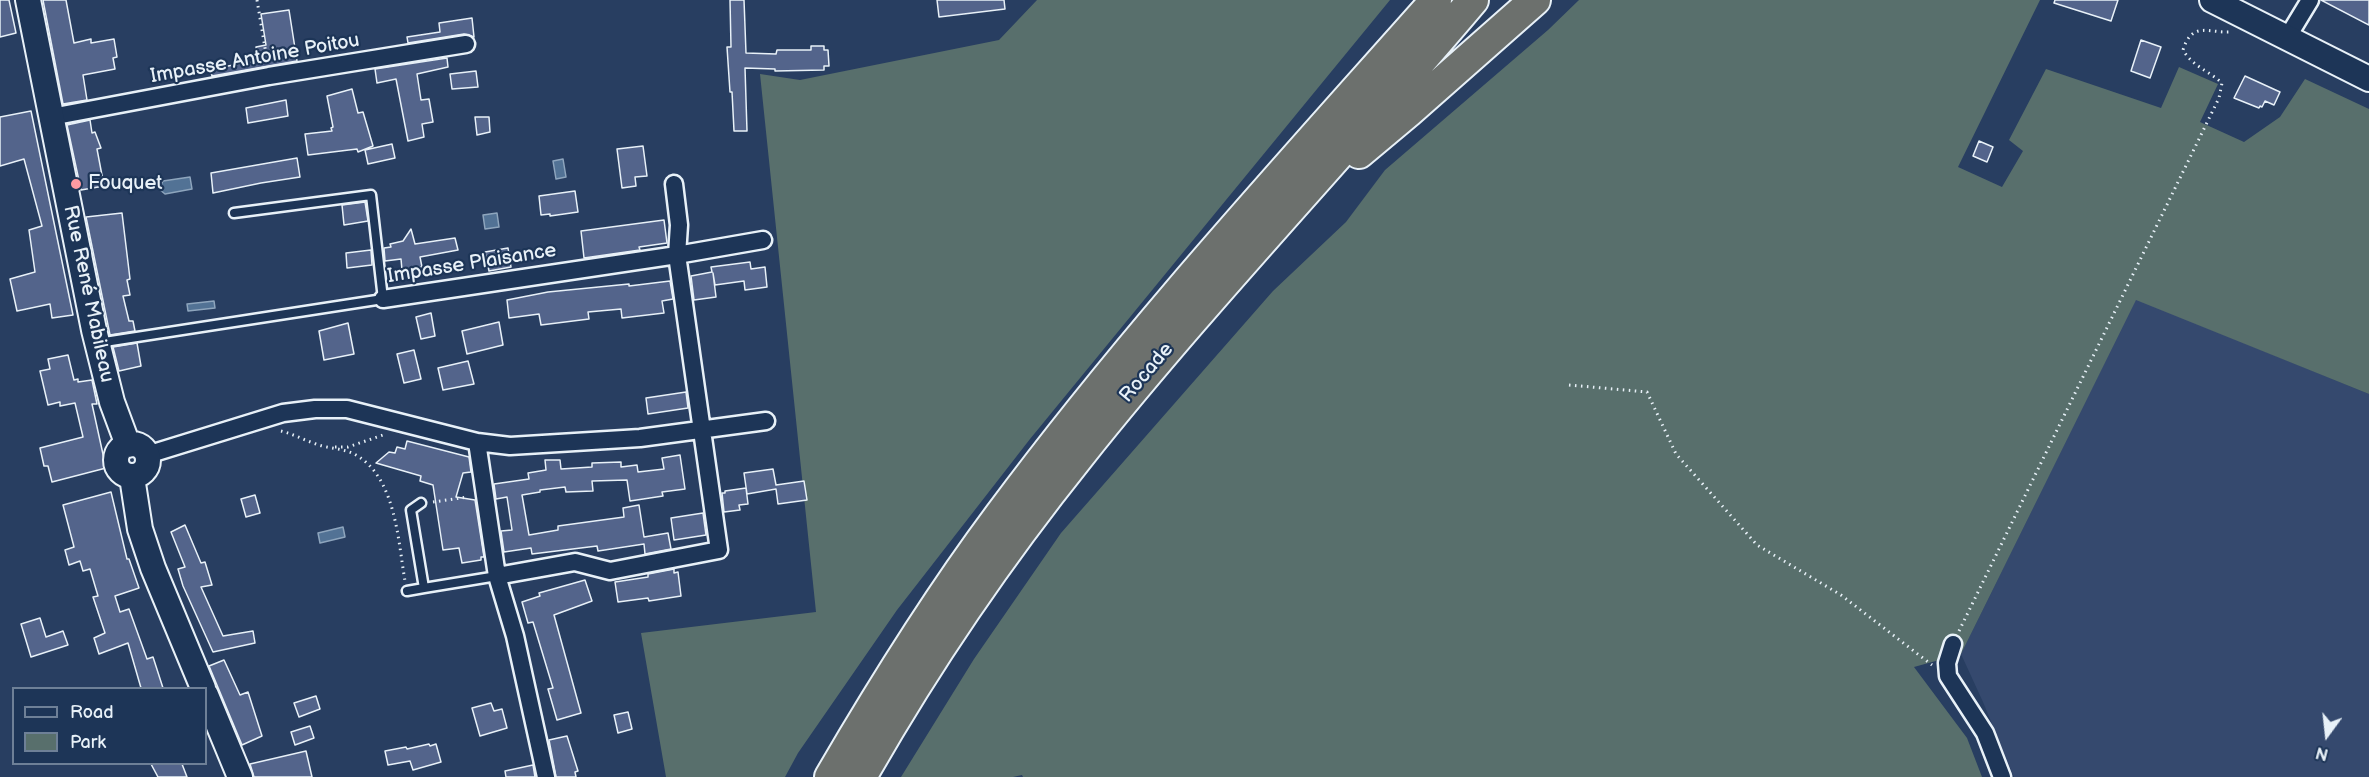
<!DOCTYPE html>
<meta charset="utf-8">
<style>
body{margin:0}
#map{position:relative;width:2369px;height:777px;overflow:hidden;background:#283e61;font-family:"Balsamiq Sans",sans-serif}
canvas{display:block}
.legend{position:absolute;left:12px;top:687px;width:195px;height:78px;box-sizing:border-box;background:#1d3557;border:2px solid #6e8097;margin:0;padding:8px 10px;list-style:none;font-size:18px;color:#e8f1f8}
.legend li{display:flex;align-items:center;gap:12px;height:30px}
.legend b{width:30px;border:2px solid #6e8097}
.north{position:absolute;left:2297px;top:705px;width:60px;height:60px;-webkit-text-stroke:4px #1d3557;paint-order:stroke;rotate:195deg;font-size:16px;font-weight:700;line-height:24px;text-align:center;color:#e8f1f8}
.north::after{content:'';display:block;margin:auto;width:21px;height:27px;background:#e8f1f8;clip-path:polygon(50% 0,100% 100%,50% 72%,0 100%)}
</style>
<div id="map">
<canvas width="2369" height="777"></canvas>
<ul class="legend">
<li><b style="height:8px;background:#1d3557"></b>Road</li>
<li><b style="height:16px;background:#586f6c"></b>Park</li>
</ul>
<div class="north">N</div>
</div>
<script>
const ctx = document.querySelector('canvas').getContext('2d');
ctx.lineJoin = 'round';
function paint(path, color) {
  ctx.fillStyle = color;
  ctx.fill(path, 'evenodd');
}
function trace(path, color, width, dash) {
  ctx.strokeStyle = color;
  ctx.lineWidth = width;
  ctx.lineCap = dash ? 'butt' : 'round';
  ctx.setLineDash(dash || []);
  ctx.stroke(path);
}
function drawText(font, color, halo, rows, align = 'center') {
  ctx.font = font + ' "Balsamiq Sans",sans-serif';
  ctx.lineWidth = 4.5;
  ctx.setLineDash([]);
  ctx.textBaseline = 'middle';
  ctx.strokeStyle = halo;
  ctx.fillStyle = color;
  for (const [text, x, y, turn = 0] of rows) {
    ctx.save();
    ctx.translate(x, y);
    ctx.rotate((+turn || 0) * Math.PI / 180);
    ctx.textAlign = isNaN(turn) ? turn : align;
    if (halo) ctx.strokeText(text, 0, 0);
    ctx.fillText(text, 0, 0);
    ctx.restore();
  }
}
paint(new Path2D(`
 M2136 299 2369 394V777H2014L1983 702 1961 654Z`), '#35496e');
paint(new Path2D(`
 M1037 0H1390L1030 439 897 610 798 753 785 777H666L641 633 816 612 760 74 800 80 999 40Z
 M1579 0H2040L1958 167 2002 187 2023 151 2009 140 2046 69 2161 108 2179 67 2218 84 2200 122 2244 142 2280 117 2305 79 2369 109V394L2136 300 1961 654 1914 667 1967 738 1982 777H1023L1022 775 1013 777H901L974 659 1061 533 1273 291 1346 222 1385 170 1548 30Z`), '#586f6c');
const water = new Path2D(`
 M563 159 566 177 556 179 553 161Z
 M190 177 192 189 165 194 159 189 163 181Z
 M497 213 499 227 485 229 483 215Z
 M214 301 215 308 188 311 187 304Z
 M343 527 345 537 320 543 318 533Z`);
paint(water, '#527295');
trace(water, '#8ea5bd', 1.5);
const building = new Path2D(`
 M0 0H9L16 33 0 37Z
 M43 0H66L74 43 91 39V43L114 39 117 57 113 58 115 69 83 75 87 100 63 104Z
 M730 0H744L746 53 776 54 777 50H811V46H824V50H828L829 66H824V70L775 71V69L745 68 747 131H734L732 92H730L727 47H731Z
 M937 0H1004L1005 9 939 17Z
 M2055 0H2118L2111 21 2054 3Z
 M2321 0H2369V25Z
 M289 10 297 61 212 76 210 69 258 61 256 47 266 45 261 14Z
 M472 18 474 37 464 34 408 43 407 37 440 32 439 23Z
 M2141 40 2161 47 2150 78 2131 71Z
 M447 58 448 67 417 74 421 100 429 99 433 122 422 124 424 137 408 141 396 79 377 83 375 69Z
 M476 71 478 87 452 89 450 74Z
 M2245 76 2280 92 2274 105 2265 101 2262 107 2260 106 2259 108 2234 98Z
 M352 89 358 113 363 112 373 146 358 152 357 149 308 155 305 134 332 131 331 128 333 127 327 96Z
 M286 100 288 116 248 123 246 108Z
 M31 111 73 315 52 318 50 304 17 311 10 279 35 272 29 230 42 226 24 159 0 166V117Z
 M475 117H489L490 132 477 135Z
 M90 120 92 133 95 132 101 148 97 149 104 186 81 190 67 125Z
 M1979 141 1993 147 1987 162 1973 156Z
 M392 144 395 158 368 164 365 150Z
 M643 146 647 176 635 177 636 186 622 188 617 149Z
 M297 158 300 177 261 183 213 193 211 173Z
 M575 191 578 212 550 216V214L541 215 539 196Z
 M365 202 368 221 344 225 342 205Z
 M122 213 130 279 127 280 130 295 123 296 129 321H133L135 331 110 335 86 217Z
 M664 220 667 243 639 247 640 250 584 258 581 231Z
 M411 229 415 244 455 238 458 250 420 257 422 267 402 270 401 259 385 261 384 248 391 247 390 244 403 241Z
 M508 248 511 267 489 271 485 252Z
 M371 250 372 265 347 268 346 253Z
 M750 262 751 269 765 267 767 287 745 290 744 281 715 285 713 273 716 297 694 300 691 276 712 272 711 267Z
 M670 281 673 299 662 301 664 313 622 318 621 309 588 312 589 319 541 325 539 314 509 318 507 300 548 292 629 284V286Z
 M431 313 435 336 421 339 416 317Z
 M499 322 503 345 467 354 462 331Z
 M348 323 354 354 324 360 319 331Z
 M137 343 141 366 119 371 113 347Z
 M414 350 421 379 404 383 397 354Z
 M68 355 74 380 78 379V382L92 380 97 404H92L106 468 52 482 48 466H44L40 448 83 437 75 403 60 406V402L48 405 40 371 50 369 48 359Z
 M468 361 474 384 443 390 438 368Z
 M686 392 688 408 648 414 646 398Z
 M407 441 469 457 471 472 463 473 456 497 475 500 484 557H481V560L462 563 459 548 443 550 433 485 420 481 421 476 376 463 389 452 395 453 397 447 405 449Z
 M680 455 685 489 662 492 663 496 630 501 627 480 592 481 593 491 566 492 565 487 540 490V492L522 495 529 535 558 530V526L624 517 623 508 639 505 644 537 668 533 671 549 645 554 644 544 598 551 597 546 532 554 531 548 504 552 501 531 512 530 507 497 496 499 494 484 529 479 528 473 546 470 545 460H560L561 469 592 467V463L621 462V467L637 465 638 472 664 469 662 458Z
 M773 469 776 485 804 481 807 500 778 504 776 489 747 494 744 473Z
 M746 488 748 504 739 505 740 510 724 512 722 493H725V491Z
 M111 492 127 559H129L139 588 115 596 120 612 129 609 147 659 153 657 163 688H141L128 643 99 654 94 638 105 633 93 597 98 596 90 569 83 571 80 561 69 565 65 550 74 547 63 505Z
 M255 495 260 513 246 517 241 499Z
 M703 513 706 535 674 540 671 518Z
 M185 525 201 563 205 562 212 585 201 587 223 636 253 631 255 643 213 652 183 586 178 569 185 567 171 532Z
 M674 569V573L678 572 681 596 649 601 648 598 618 602 615 582 648 577V574Z
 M585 580 592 601 554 615 581 713 557 720 548 689 553 688 533 622 528 623 522 602 540 596 539 593Z
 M40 618 46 637 63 631 68 645 31 657 21 624Z
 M224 660 240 695 248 692 262 736 242 745 209 666Z
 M316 696 320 709 299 717 294 703Z
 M491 703 494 711 502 709 507 728 480 736 472 708Z
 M628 712 632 729 618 733 614 715Z
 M310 726 314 738 295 745 291 732Z
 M567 736 578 771 575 772 576 777H556L549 740Z
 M429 744 430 746 436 744 441 762 413 770 410 761 388 765 385 751 406 747 407 749Z
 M306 751 312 777H254L250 764Z
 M151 764H182L187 777H158Z
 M533 765 535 777H506L505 771Z`);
paint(building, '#53648b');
trace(building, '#e8f1f8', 1.5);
const lane = new Path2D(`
 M98 343 383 299 371 195 234 213
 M421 503 411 510 424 588 497 576
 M407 591 424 588`);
const street = new Path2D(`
 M2287 38 2310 0
 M51 117 269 76 466 44
 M674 184 679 225 677 255 763 240
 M383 299 677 255 719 550 610 571 575 562 497 576
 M477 442 497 576 515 636 546 777
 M147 455 283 413 315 409H347L477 442 510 446 640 438 766 421
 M1953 644 1947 663 1948 676 1985 733 2002 777`);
const secondary = new Path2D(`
 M28 0 94 330 112 402 128 445
 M2212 0 2369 79
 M116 460a16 16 0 1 1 32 0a16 16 0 1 1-32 0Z
 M132 477 140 529 153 568 203 688
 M206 695 240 777`);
const highway = new Path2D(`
 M1359 153 1408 112 1535 0
 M830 777C882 688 938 598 1000 515 1134 334 1287 168 1436 0
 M861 777C925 664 998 557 1079 456 1204 299 1343 154 1473 0`);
trace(lane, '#e8f1f8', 13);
trace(street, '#e8f1f8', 21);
trace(secondary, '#e8f1f8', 28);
trace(highway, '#e8f1f8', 34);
trace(new Path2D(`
 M257 0 267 60
 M1569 385 1647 392 1676 454 1757 545 1841 595 1932 665
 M281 431C293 434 304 440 316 444 329 449 344 448 356 455 396 478 398 541 405 581
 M335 447H348L383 435
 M433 502 468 497
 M1959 631 2219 98 2222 83C2209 71 2192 66 2183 50 2192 21 2208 33 2230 32`), '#e8f1f8', 3, [1.5, 4.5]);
trace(lane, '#1d3557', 8);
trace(street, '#1d3557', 16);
trace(secondary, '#1d3557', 24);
trace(highway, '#6c706d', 30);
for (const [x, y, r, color] of [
 [76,184,6,"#ff9aa2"]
]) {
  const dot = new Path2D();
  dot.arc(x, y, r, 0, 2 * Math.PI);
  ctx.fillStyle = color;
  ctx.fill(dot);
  trace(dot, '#1d3557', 2);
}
drawText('20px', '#e8f1f8', '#1d3557', [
 ["Impasse Antoine Poitou",255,59,-10],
 ["Impasse Plaisance",472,264,-9],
 ["Rue René Mabileau",88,294,78],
 ["Rocade",1147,373,-50]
]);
drawText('20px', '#e8f1f8', '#1d3557', [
 ["Fouquet",88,184]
], 'left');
</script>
